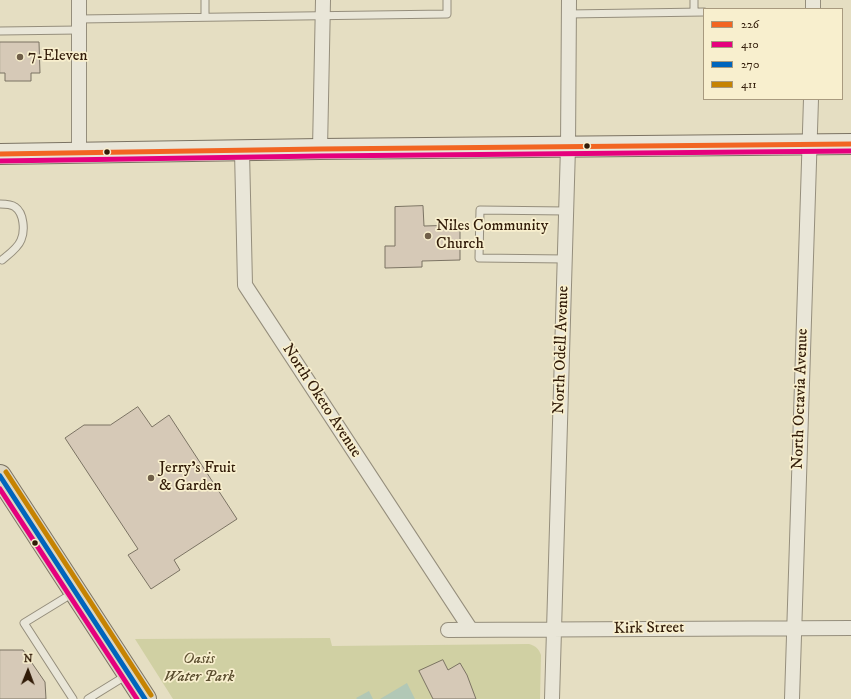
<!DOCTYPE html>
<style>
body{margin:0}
#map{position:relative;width:851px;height:699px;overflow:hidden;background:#e5dec2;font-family:"IM FELL DW Pica",serif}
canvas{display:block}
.legend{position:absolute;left:703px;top:8px;width:140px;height:92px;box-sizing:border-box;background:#f8efce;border:1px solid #a89a7f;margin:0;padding:5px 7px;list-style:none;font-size:12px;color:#311b08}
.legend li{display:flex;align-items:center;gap:8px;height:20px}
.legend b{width:20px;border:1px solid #a89a7f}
.north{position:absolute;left:8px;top:651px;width:40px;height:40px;-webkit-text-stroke:3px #f8efce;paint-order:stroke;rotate:1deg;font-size:11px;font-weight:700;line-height:16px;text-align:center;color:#311b08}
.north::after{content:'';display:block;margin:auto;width:14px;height:18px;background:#311b08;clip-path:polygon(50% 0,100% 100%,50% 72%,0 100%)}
</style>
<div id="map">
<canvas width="851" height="699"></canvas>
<ul class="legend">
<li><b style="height:5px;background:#f26522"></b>226</li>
<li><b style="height:5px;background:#e5007d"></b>410</li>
<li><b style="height:5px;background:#0065bd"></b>270</li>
<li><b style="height:5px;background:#c68302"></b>411</li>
</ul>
<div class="north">N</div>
</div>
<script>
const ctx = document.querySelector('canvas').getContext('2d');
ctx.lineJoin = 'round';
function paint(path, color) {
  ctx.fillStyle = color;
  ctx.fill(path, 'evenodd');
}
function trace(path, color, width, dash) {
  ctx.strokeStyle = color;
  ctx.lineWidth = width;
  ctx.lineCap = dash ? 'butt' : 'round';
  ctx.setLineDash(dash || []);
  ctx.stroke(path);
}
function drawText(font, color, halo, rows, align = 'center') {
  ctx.font = font + ' "IM FELL DW Pica",serif';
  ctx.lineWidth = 3.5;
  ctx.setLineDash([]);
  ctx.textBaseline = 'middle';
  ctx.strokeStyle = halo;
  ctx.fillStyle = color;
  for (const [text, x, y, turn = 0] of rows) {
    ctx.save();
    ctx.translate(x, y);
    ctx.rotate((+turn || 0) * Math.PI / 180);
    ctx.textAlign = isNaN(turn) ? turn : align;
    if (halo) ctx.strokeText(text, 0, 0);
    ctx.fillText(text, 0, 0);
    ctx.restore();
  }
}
paint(new Path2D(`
 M330 638 332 646 529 644C536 646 539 649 541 655L540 699H173L135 639Z`), '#d0d0a3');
paint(new Path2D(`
 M407 683 415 699H380Z
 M369 691 373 699H357L356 698Z`), '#b2c8b6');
const building = new Path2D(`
 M0 42H39L40 73H31V81H5V73H0Z
 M423 206 424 226 460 225V260L422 261V267L385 268V246H395V207Z
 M138 407 152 427 169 415 237 519 174 560 180 570 151 589 128 555 138 549 65 438 84 425H110Z
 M0 650H23L45 682 46 699H0Z
 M443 660 448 670 460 663 467 675 476 699H433L419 671Z`);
paint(building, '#d6c9b7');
trace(building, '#7b7363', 1);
const service = new Path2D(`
 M694 12V0
 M568 14 704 12
 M205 17V0
 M79 19 447 14V0
 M0 31 79 30
 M0 204C5 204 11 204 15 207 24 213 25 231 21 240 18 248 8 255 2 260
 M565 259 479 258 480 210 566 211
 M73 593 24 623 73 699
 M88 699 127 675`);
const minor = new Path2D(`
 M813 9V0
 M320 149 323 0
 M242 151 245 285 471 630
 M79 153V0
 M448 630 851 628
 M552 699 568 147 569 0
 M792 699 811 99`);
const secondary = new Path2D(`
 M0 154 320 149 851 144`);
const primary = new Path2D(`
 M0 476 145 699`);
trace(service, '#958e7c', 9);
trace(minor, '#958e7c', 16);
trace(secondary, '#7b7363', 22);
trace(primary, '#7b7363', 24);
trace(service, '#e9e6d8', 7);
trace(minor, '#e9e6d8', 14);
trace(secondary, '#e9e6d8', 20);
trace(primary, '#dcd6c3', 22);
trace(new Path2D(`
 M0 154 320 149 851 144`), '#f26522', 5);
trace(new Path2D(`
 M0 161 320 156 851 151
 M0 489 137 699`), '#e5007d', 5);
trace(new Path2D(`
 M0 476 145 699`), '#0065bd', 5);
trace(new Path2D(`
 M6 472 151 695`), '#c68302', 5);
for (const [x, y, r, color] of [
 [20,57,4,"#705f49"],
 [587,146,3.5,"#311b08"],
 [107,152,3.5,"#311b08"],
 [428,236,4,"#705f49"],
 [151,478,4,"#705f49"],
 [35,543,3.5,"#311b08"]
]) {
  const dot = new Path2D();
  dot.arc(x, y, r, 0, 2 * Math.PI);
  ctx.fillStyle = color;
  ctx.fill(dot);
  trace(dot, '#f8efce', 1.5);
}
drawText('16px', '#311b08', '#f8efce', [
 ["7-Eleven",28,57],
 ["Niles Community",436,227],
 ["Church",436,245],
 ["Jerry's Fruit",159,469],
 ["& Garden",159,487]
], 'left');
drawText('16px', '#311b08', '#f8efce', [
 ["North Odell Avenue",562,350,-88],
 ["North Octavia Avenue",801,399,-88],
 ["North Oketo Avenue",321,401,57],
 ["Kirk Street",649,629,-1]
]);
drawText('italic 16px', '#5b4e2f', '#f8efce', [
 ["Oasis",199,660],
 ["Water Park",199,678]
]);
</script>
